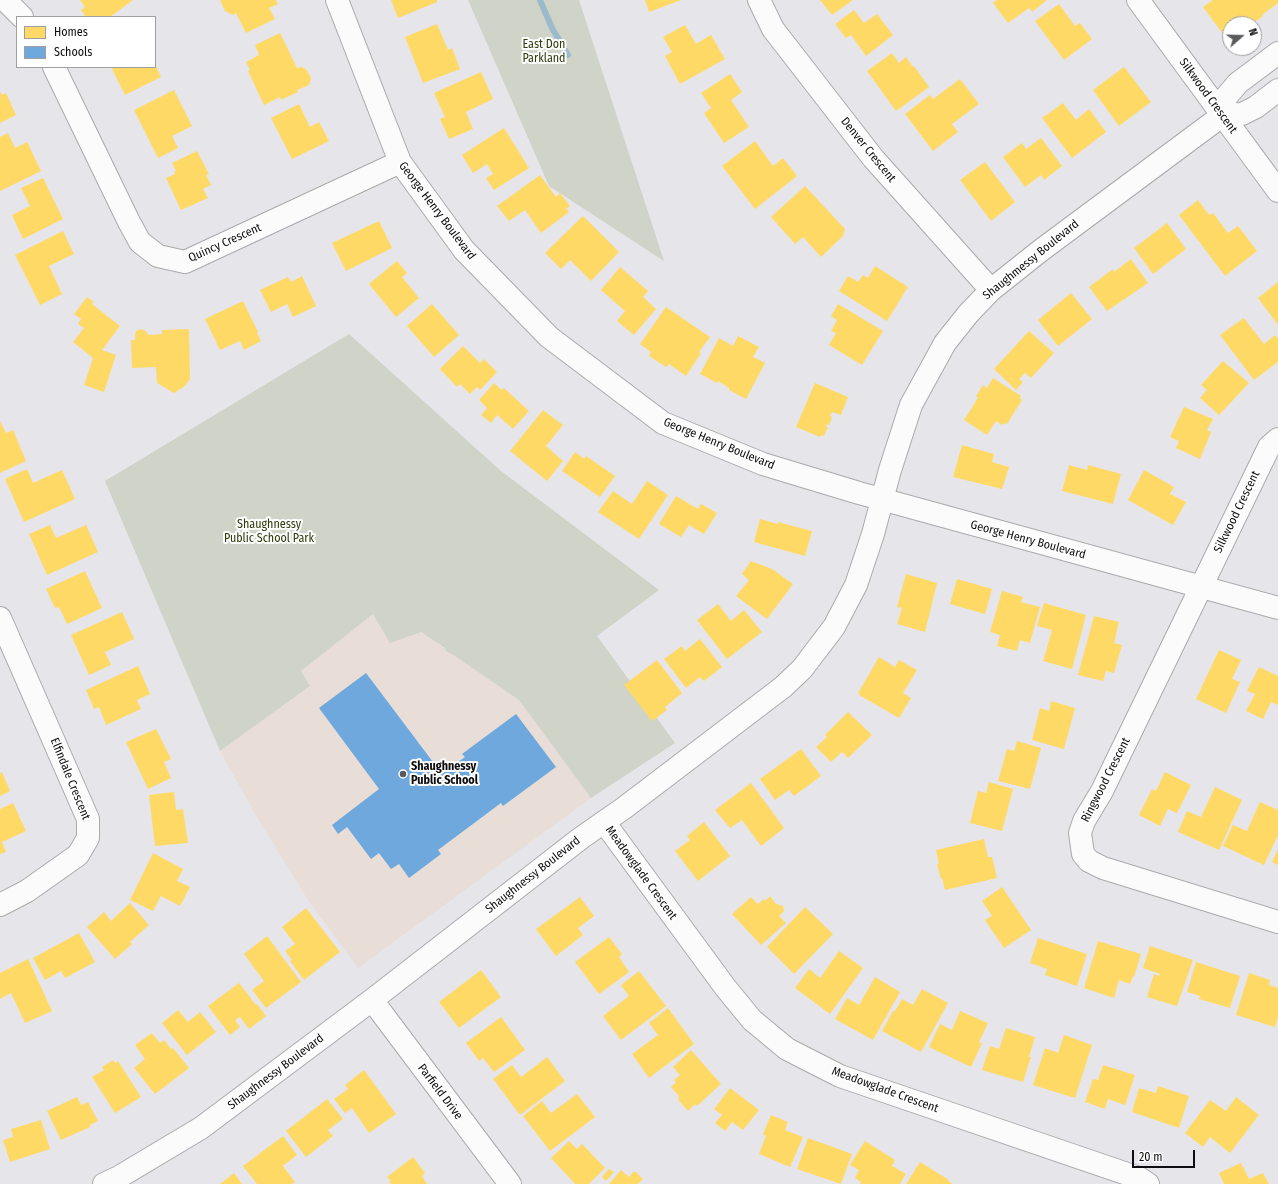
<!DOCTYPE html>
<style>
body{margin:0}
#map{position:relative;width:1278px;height:1184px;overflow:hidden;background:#e6e5ea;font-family:"Fira Sans Condensed",sans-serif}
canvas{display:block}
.legend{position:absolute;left:16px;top:16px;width:140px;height:52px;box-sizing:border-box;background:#fff;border:1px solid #9f9f9f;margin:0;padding:5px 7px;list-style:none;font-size:12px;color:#0e0e10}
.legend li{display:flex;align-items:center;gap:8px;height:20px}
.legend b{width:20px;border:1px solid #9f9f9f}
.north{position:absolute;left:1222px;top:16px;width:40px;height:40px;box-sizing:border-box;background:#fff;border:1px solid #9f9f9f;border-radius:50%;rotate:70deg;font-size:11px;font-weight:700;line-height:16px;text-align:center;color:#0e0e10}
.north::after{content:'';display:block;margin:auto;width:14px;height:18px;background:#5a595c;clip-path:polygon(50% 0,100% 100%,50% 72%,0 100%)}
.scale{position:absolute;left:1132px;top:1150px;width:63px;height:18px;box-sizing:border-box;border:2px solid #0e0e10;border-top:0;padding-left:5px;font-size:12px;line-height:14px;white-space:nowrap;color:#0e0e10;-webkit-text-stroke:3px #fff;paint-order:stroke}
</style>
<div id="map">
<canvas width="1278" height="1184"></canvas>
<ul class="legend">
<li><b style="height:11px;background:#ffd966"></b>Homes</li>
<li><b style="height:11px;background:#6fa8dc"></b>Schools</li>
</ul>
<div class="north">N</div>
<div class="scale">20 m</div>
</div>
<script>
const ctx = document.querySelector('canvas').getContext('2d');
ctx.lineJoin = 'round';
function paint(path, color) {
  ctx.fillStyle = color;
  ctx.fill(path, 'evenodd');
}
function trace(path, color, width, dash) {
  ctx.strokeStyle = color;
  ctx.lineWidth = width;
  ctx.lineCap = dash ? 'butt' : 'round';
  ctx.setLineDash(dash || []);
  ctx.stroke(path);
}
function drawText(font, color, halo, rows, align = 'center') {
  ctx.font = font + ' "Fira Sans Condensed",sans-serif';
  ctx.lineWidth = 4;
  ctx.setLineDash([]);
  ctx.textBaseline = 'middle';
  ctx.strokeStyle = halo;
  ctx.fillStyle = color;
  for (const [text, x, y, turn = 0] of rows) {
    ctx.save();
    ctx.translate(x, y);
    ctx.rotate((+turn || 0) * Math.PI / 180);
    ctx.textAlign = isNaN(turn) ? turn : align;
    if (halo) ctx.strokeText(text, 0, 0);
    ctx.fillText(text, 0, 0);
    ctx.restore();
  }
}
paint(new Path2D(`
 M373 614 421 632 519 700 591 798 358 968 308 900 258 819 220 751 310 686 301 671Z`), '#e8ded7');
paint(new Path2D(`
 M468 0H579L664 261 549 186Z
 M349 334 501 471 659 590 597 636 675 743 591 798 519 700 455 656 446 651 445 648 421 632 390 643 373 614 301 671 310 686 220 751 105 481Z`), '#cfd3c8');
paint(new Path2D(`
 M80 0H133L110 17H86L81 10 85 7Z
 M220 0H276L278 4 269 8 275 19 246 33 236 13 233 15 225 11Z
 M391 0H437V2L398 18Z
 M645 0H681L649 12Z
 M820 0H853L832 15Z
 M997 0H1047L1032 12 1029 8 1008 23 993 3Z
 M1213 0H1278V3L1262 15 1263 16 1256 21 1240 23V22L1236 24H1230V29L1223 34 1203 7Z
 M1059 4 1075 26 1080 23 1092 39 1064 60 1035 21Z
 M854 10 864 23 877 14 893 35 866 56 851 35 846 38 835 24Z
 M437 24 448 50 452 48 460 69 423 83 405 37Z
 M685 25 696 44 711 35 725 59 680 84 665 56 672 52 663 37Z
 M280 33 297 68 301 67 306 69 311 78 309 85 297 90 298 92 281 100 280 97 264 105 248 71 250 70 246 62 259 55 255 45Z
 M892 53 899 63 906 57 913 67 914 66 929 87 896 111 867 71Z
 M155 64 161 77 125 95 111 67H155Z
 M1124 67 1151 102 1119 126 1093 90Z
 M481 72 493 99 466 112 473 129 449 139 440 119 445 117 434 93Z
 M730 74 742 92 731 100 749 127 724 143 704 113 711 108 701 93Z
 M960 79 979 104 952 124 958 132 933 151 905 114 930 95 933 99Z
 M174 90 192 126 172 136 178 148 158 158 134 110Z
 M0 91 2 95 6 93 16 115 0 123Z
 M1063 103 1076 120 1089 109 1106 132 1072 158 1042 118Z
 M299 104 310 127 319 122 329 141 292 159 271 118Z
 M504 128 529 168 494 190 486 178 493 174 487 164 473 173 462 155Z
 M8 133 15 148 27 142 41 171 0 191V137Z
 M1041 138 1062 166 1044 180 1041 175 1025 187 1003 157 1022 143 1026 149Z
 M755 141 773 166 783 158 797 176 755 209 722 166Z
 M197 151 209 174 206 175 211 185 203 189 208 198 181 210 166 178 175 174 174 172 176 171 172 163Z
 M985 162 1015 202 991 221 960 180Z
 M540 175 556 197 560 193 570 206 566 209 569 212 541 233 525 210 509 221 497 206Z
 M43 178 63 219 23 239 12 215 30 206 21 188Z
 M805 186 845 229 843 236 821 257 803 237 795 244 771 217Z
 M1198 200 1209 215 1213 213 1228 233 1238 226 1257 251 1225 276 1179 215Z
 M583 216 619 252 591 281 570 260 561 269 545 253Z
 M379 221 392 248 346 271 332 243Z
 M1167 223 1186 249 1153 274 1134 248Z
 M63 231 74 254 49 266 62 294 40 305 15 255Z
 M1131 259 1148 283 1107 311 1089 287 1113 269 1114 272Z
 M397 261 407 273 402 277 419 298 396 317 369 284Z
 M875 266 908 287 887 321 839 291 848 276 858 282 863 275 868 278Z
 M620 267 648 291 643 297 656 309 634 335 617 321 625 311 601 290Z
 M302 276 316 306 293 317 287 304 271 312 260 290 288 277 291 282Z
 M1278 282V325L1258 298Z
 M1071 293 1092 319 1058 346 1038 320Z
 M87 297 94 302 92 304 120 326 102 350 116 355 104 392 84 385 93 358 73 342 84 328 78 324 81 319 74 314Z
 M243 301 258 332 257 333 261 341 244 350 240 341 220 350 205 319Z
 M432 304 459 335 434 357 407 326Z
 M838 304 883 331 862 365 829 345 836 333 831 331 837 320 831 316Z
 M666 307 710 337 699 352 701 353 686 376 669 364 666 367 649 356 651 352 640 344Z
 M1244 318 1264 344 1275 335 1278 339V362L1254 380 1220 335Z
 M141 329 146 331 148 335 162 334V330L189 329 190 379 185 386 174 393 157 383 156 367 132 368 131 340H135V335L136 331Z
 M1029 331 1054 353 1031 378 1025 373 1019 379 1023 382 1016 390 994 369Z
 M738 336 759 347 753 357 765 363 746 399 729 390V388L718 381 717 383 700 374 719 338 733 346Z
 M463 346 480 363 484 359 497 372 480 390 477 387 470 394 460 384 457 387 440 369Z
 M1223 361 1249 383 1219 415 1200 398 1207 390 1201 385Z
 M993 378 1021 396 1020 398 1022 400 1007 424 1004 423 1002 425 996 421 987 435 964 420 978 398 976 396 983 385 987 388Z
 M494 383 502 390 504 388 529 411 513 429 497 415 491 423 481 415 487 408 479 400Z
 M815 383 848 397 841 415 832 412 830 416 832 417 829 425 827 424 826 427H828L824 436 821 435 820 437 796 427Z
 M1184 407 1213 419 1207 430 1211 432 1200 459 1176 448 1179 441 1170 437Z
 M543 410 563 425 546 446 563 461 547 481 510 451Z
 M0 421 6 433 13 430 26 461 0 473Z
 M962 445 994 454 992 462 1009 467 1002 489 953 477Z
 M575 452 584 459 586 456 615 476 600 497 562 471Z
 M1069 465 1087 470 1088 465 1121 474 1113 504 1062 491Z
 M27 469 33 483 62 470 75 499 24 522 5 479Z
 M1144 470 1174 487 1170 494 1186 502 1173 525 1128 500Z
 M647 481 668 495 639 539 598 512 613 491 632 504Z
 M676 496 698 509 701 504 717 513 704 534 689 525 681 537 659 524Z
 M760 519 778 524V522L812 531 805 556 754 542Z
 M50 525 56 538 86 525 98 552 47 575 29 534Z
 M751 561 772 569 793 584 767 619 736 596 749 580 742 574Z
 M85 571 102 608 67 624 59 607 55 608 46 589Z
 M906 574 937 583 925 632 897 624 902 608 897 607Z
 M957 579 992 589 985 614 950 604Z
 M1002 591 1023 597 1021 602 1040 607 1030 643 1020 640 1017 651 997 646 1000 635 990 632Z
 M1044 603 1086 615 1072 669 1043 661 1052 630 1037 626Z
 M718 604 731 621 744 610 762 632 727 659 697 620Z
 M122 612 134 639 105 652 111 665 89 675 71 635Z
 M1094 616 1119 622 1114 643 1122 645 1114 673 1106 671 1103 681 1078 675Z
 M700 639 722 667 704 681 700 677 686 688 664 659 682 646 685 651Z
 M1219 650 1241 660 1232 679 1240 682 1226 713 1196 699Z
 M879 657 895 667 899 660 917 670 903 693 911 698 899 718 859 695 860 694 858 693Z
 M657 660 682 693 665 707 667 710 652 721 624 685Z
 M138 666 150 694 137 700 141 709 106 725 99 707 94 709 86 690Z
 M1259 667 1278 676V705L1271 702 1263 719 1246 711 1255 694 1247 691Z
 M1051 701 1075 708 1064 749 1032 740 1040 708 1049 711Z
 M848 712 872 735 848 758 842 752 831 762 816 747 827 737 825 735Z
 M156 729 171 759 164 762 171 778 148 789 126 742Z
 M1017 741 1041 748 1030 789 998 781 1007 749 1014 751Z
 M801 749 821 776 794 796 789 790 775 800 760 779Z
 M2 772 10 791 0 796V773Z
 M1165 772 1191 785 1177 813 1168 809 1160 826 1139 815 1152 789 1156 791Z
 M989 782 1013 789 1002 831 970 823 978 791 986 793Z
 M751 783 784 828 761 846 742 820 730 828 715 810Z
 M1215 787 1242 800 1219 850 1178 832 1187 811 1201 817Z
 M174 792 176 810 183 809 188 843 155 846 149 795Z
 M1260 802 1278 810V835L1264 865 1223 846 1233 825 1247 831Z
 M13 803 26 831 2 842 6 852 0 854V809Z
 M704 822 730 856 698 881 675 851 690 840 687 836Z
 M984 839 988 857H992L997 878 945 890 942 878 941 879 937 864H939L936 850Z
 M1278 849V865L1272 862Z
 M153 853 183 869 177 881 190 887 180 906 161 896 153 911 130 900Z
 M1002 887 1031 930 1004 948 985 920 992 916 982 901Z
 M770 896 776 904 783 906 784 911 779 916 786 923 761 945 732 914 751 897 758 904 764 899 765 901Z
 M580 897 594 916 578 928 583 935 556 956 536 929Z
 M130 903 149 925 130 942 132 944 115 959 87 927 104 912 111 921Z
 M805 907 833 934 794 974 767 947Z
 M306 908 340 952 304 980 290 961 292 960 285 951 295 944 282 927Z
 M79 933 95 962 65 978 61 971 45 980 33 958Z
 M267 936 301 982 266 1008 252 990 264 981 244 954Z
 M609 937 622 954 619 957 629 972 599 994 575 962Z
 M1038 938 1087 954 1077 986 1045 975 1047 969 1030 963Z
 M1098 941 1141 954 1134 977 1133 976 1130 984 1119 980 1114 998 1084 988Z
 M1150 946 1193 960 1177 1006 1147 997 1154 974 1159 976 1160 974 1143 968Z
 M839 951 863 968 830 1014 795 988 809 969 820 978Z
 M28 959 52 1011 25 1023 11 993 0 999V973Z
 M1196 962 1240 976 1230 1008 1199 999 1200 996 1187 992Z
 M481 970 501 997 459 1028 439 1002Z
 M639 971 666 1006 621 1040 603 1016 629 996 621 985Z
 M1249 973 1270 980 1269 985 1278 988V1017L1275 1027 1236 1015Z
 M875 977 900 992 873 1040 835 1019 847 998 859 1005Z
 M239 983 256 1005 257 1004 266 1016 249 1029 240 1017 235 1020 240 1027 230 1035 208 1006Z
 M922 989 948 1003 921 1052 882 1031 893 1011H895L902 999 913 1005Z
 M668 1008 694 1044 649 1078 632 1054 658 1035 649 1023Z
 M178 1010 188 1022 200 1012 216 1032 187 1055 162 1023Z
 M960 1011 988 1023 979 1042 982 1043 971 1067 929 1047 940 1024 952 1030Z
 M501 1017 525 1050 494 1072 483 1058 479 1061 466 1043Z
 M1006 1028 1035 1037 1029 1057H1031L1023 1082 982 1070 990 1046 999 1049Z
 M152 1033 160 1043 164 1040 171 1049 173 1048 189 1068 155 1094 134 1068 145 1059 135 1045Z
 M1064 1035 1092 1045 1075 1098 1033 1085 1045 1048 1058 1053Z
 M691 1050 721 1084 697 1106 695 1104 688 1111 679 1101 678 1095 671 1087 676 1082 674 1080 680 1075 673 1067Z
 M547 1057 565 1081 520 1115 493 1079 512 1065 521 1077Z
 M113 1060 115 1063 118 1061 141 1097 115 1113 92 1077 104 1070 102 1067Z
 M1103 1065 1135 1075 1125 1105 1108 1099 1105 1109 1085 1102 1093 1079 1098 1080Z
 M364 1070 396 1114 369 1133 352 1108 345 1113 334 1099 348 1089 345 1085Z
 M1158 1086 1189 1096 1179 1128 1132 1112 1139 1088 1156 1093Z
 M730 1088 759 1110 743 1130 732 1122 725 1131 715 1123 722 1115 714 1109Z
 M577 1094 595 1117 550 1151 523 1116 542 1101 551 1113Z
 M77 1097 81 1105 88 1102 98 1121 90 1125V1127L61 1140 47 1111Z
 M1236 1097 1259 1115 1230 1153 1210 1137 1203 1147 1185 1133 1210 1100 1226 1111Z
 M327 1099 343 1119 328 1130 333 1136 306 1157 286 1131Z
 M771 1115 788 1122 785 1130 803 1137 790 1167 759 1154 766 1136 763 1134Z
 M41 1120 50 1149 10 1162 3 1140 13 1137 11 1129Z
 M283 1136 297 1155 283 1166 295 1182 292 1184H257L243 1166Z
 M808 1138 852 1154 841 1184 797 1169Z
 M569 1141 577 1149 582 1144 605 1168 589 1184H575L551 1158Z
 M865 1141 895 1160 892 1166 906 1174 900 1184H860L861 1182 855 1178 859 1170 850 1165Z
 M413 1157 425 1173 422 1176 427 1184H391L389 1182 391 1181 387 1177Z
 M920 1162 949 1180 948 1181 953 1184H906Z
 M1241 1163 1249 1179 1263 1173 1269 1184H1224L1219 1173Z
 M609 1169 614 1172 606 1181 602 1177Z
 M621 1170 629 1177 633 1172H636L643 1179 638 1184H609Z
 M234 1173 242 1184H220Z`), '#ffd966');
paint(new Path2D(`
 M366 673 442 774 465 757 462 754 516 714 556 767 503 806 501 803 438 850 441 854 409 878 399 864 391 869 379 853 371 859 347 827 338 834 332 825 379 789 319 708Z`), '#6fa8dc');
trace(new Path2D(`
 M540 0 552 28 568 55`), '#9bbaca', 6);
const minor = new Path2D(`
 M5 0 22 17
 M337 0 400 162 464 250 549 337 663 423 763 464 859 493 1278 608
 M759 0 773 29 873 158 991 290
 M1138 0 1278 191
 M54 67 129 222 140 242 158 256 185 262 400 162
 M1223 115 1226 97 1238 83 1278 53
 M1223 115 1242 114 1256 107 1278 90
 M1278 439 1269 447 1102 791 1084 821 1080 833 1083 854 1089 861 1103 868 1278 922
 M0 618 88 819V838L78 855 27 891 0 905
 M604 822 725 987 752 1020 787 1049 840 1076 1139 1178 1148 1184
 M372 1000 510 1184
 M104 1184 119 1177 201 1128 372 1000 581 838 624 808 783 687 802 669 834 627 856 585 873 534 890 470 911 405 945 343 968 314 991 290 1040 251 1223 115`);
trace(minor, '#aaa9ac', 24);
trace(minor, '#fbfbfc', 22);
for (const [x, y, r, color] of [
 [403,774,4,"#5a595c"]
]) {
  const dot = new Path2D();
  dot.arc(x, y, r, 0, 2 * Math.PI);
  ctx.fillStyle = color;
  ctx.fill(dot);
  trace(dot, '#fff', 1.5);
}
drawText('12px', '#2e3b0c', '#fff', [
 ["East Don",544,45],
 ["Parkland",544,59],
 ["Shaughnessy",269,525],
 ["Public School Park",269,539]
]);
drawText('12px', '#0e0e10', '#fff', [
 ["Silkwood Crescent",1208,96,54],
 ["Denver Crescent",868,150,51],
 ["George Henry Boulevard",437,211,53],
 ["Quincy Crescent",225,243,-24],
 ["Shaughmessy Boulevard",1031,260,-39],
 ["George Henry Boulevard",719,444,22],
 ["Silkwood Crescent",1237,512,-64],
 ["George Henry Boulevard",1028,540,15],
 ["Elfindale Crescent",70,779,68],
 ["Ringwood Crescent",1106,780,-63],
 ["Meadowglade Crescent",641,873,54],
 ["Shaughnessy Boulevard",533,875,-38],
 ["Shaughnessy Boulevard",276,1072,-37],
 ["Meadowglade Crescent",885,1090,20],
 ["Parfield Drive",440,1092,53]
]);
drawText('bold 12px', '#0e0e10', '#fff', [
 ["Shaughnessy",411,767],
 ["Public School",411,781]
], 'left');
</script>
